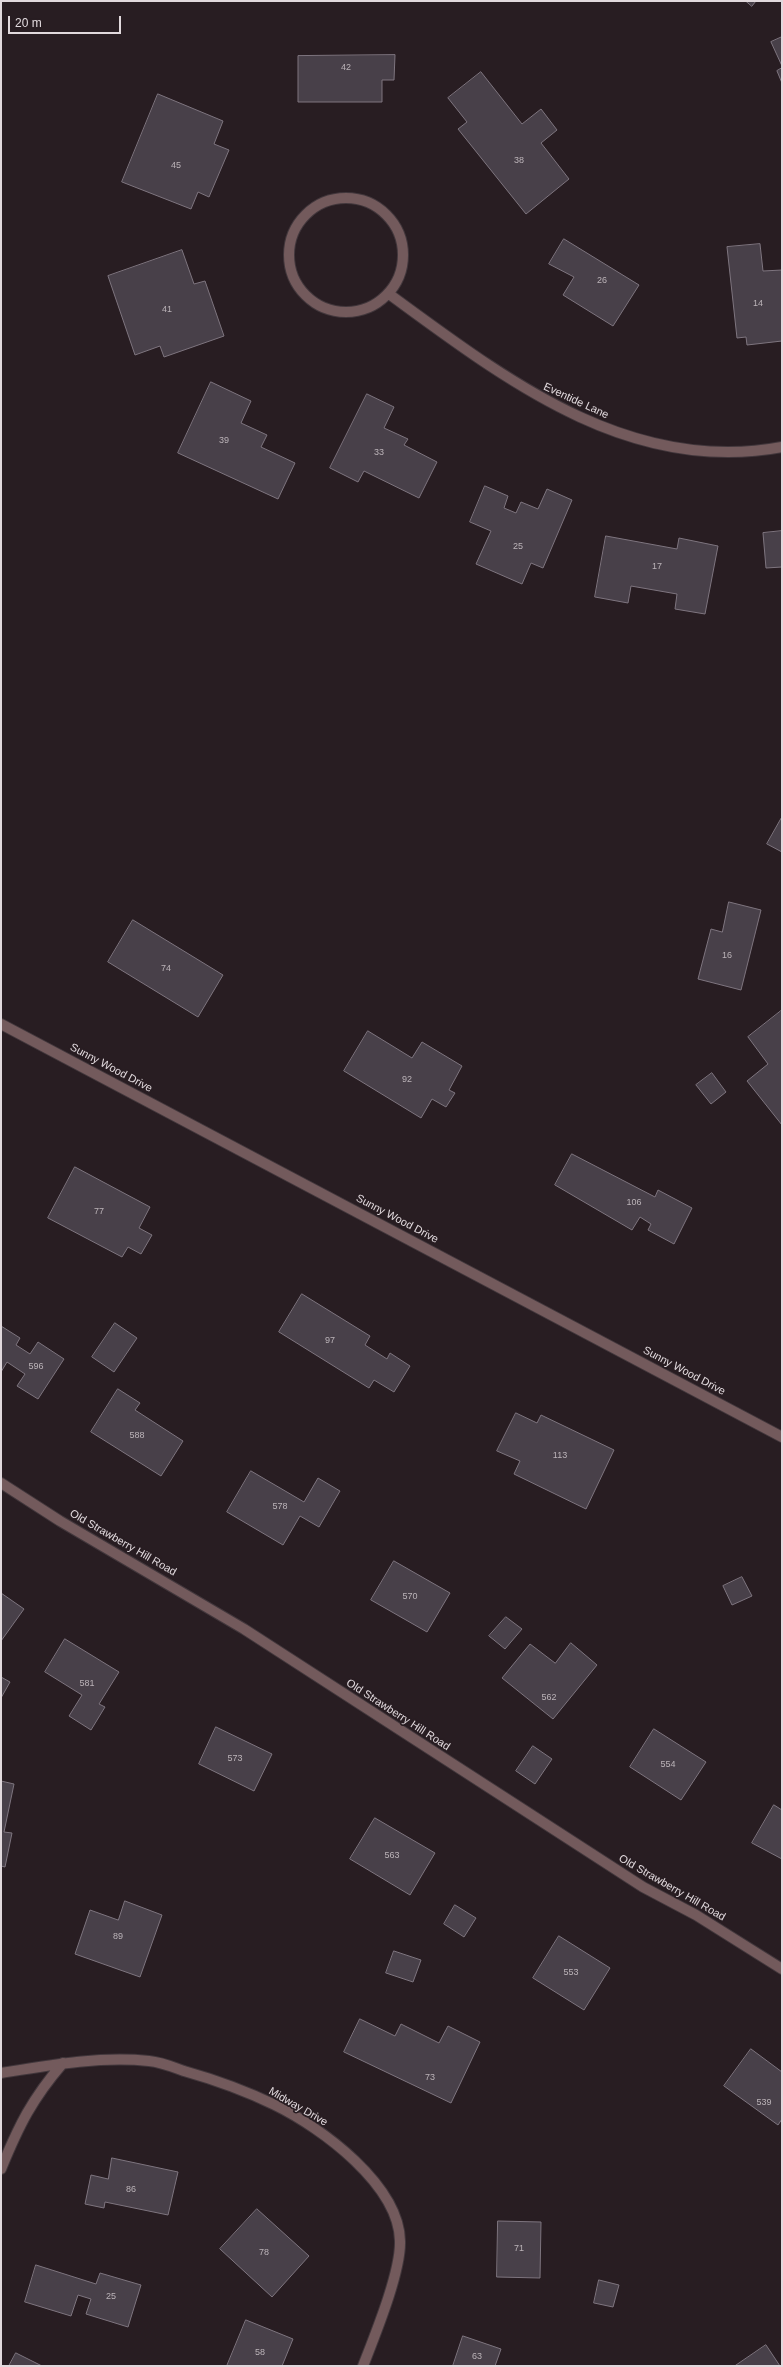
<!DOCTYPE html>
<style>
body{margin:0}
#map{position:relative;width:783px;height:2367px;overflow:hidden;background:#281d22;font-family:Helvetica,sans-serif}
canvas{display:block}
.frame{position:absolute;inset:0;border:2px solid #e1d9dd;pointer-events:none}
.scale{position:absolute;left:8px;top:16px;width:113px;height:18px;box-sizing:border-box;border:2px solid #e1d9dd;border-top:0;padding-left:5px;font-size:12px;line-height:14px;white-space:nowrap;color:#e1d9dd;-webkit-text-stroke:3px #281d22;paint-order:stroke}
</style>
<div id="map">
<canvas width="783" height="2367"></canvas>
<div class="frame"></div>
<div class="scale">20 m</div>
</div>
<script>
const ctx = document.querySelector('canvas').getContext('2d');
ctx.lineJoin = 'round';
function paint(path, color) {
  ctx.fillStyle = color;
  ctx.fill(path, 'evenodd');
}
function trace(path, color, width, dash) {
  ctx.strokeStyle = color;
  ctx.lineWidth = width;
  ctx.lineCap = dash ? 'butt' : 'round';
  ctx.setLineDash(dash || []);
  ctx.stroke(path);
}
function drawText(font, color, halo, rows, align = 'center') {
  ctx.font = font + ' Helvetica,sans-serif';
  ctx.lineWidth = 3.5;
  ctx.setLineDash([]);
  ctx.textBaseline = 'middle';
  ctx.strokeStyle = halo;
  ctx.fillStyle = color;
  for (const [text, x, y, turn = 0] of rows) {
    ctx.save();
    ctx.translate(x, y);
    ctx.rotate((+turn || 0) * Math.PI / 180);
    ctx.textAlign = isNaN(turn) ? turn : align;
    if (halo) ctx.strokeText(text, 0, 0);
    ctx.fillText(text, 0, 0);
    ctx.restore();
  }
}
const building = new Path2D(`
 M746 1H756L752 6Z
 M782 37V66L771 42Z
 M395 55 394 80H382V102H298V56Z
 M782 68V83L777 71Z
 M481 72 522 124 541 109 557 130 541 143 569 179 526 214 458 129 467 122 448 98Z
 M158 94 223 121 214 144 229 150 209 197 198 192 191 209 122 182Z
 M564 239 639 285 613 326 563 295 574 277 549 264Z
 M760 244 763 271 782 270V341L747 345 746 337 737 338 727 247Z
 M182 250 194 284 205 281 224 336 164 357 160 346 135 355 108 276Z
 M211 382 251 401 241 423 267 435 261 447 295 463 278 499 178 453Z
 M367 394 394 407 384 428 408 439 404 445 437 462 419 498 364 471 358 482 330 468Z
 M485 486 508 496 504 508 516 513 521 502 538 509 547 489 572 500 543 568 531 563 522 584 476 564 491 531 470 522Z
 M782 531V567L766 568 763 533Z
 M606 536 677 549 679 538 718 546 705 614 675 609 677 594 631 586 628 603 595 597Z
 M782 817V852L767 844Z
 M729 902 761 910 741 990 698 979 711 929 722 932Z
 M133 920 223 975 198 1017 108 962Z
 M781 1011 782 1012V1125L747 1081 768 1064 748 1037Z
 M368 1031 412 1058 422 1042 462 1066 449 1090 455 1093 446 1107 432 1099 421 1118 344 1071Z
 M712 1073 726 1092 711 1104 696 1085Z
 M572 1154 655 1197 658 1190 692 1208 674 1244 648 1230 651 1224 640 1217 632 1230 555 1185Z
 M75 1167 150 1207 139 1228 152 1235 141 1254 128 1247 122 1257 48 1218Z
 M302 1294 370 1336 365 1345 387 1359 390 1353 410 1366 394 1392 374 1380 369 1388 279 1332Z
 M115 1323 137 1338 114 1372 92 1357Z
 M1 1326 20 1338 16 1345 30 1354 38 1342 64 1359 38 1399 17 1386 25 1374 7 1362 1 1372Z
 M118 1389 140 1403 135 1410 183 1441 161 1476 91 1432Z
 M516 1413 537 1423 541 1415 614 1450 586 1509 514 1474 520 1461 497 1451Z
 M251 1471 304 1502 318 1478 340 1491 319 1527 300 1516 283 1545 227 1512Z
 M394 1561 450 1593 427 1632 371 1600Z
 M742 1577 752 1596 732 1605 723 1586Z
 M1 1593 24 1609 1 1641Z
 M506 1617 522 1629 505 1649 489 1636Z
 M65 1639 119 1672 99 1704 105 1707 91 1730 69 1716 82 1695 45 1672Z
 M571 1643 597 1665 553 1719 502 1678 530 1644 555 1663Z
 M1 1677 10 1682 1 1698Z
 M216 1727 272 1754 254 1791 199 1764Z
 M654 1729 706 1762 681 1800 630 1767Z
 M533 1746 552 1759 535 1784 516 1771Z
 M1 1781 14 1784 4 1832 12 1833 5 1867 1 1866Z
 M774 1805 782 1810V1859L752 1843Z
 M375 1818 435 1853 410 1895 350 1859Z
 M125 1901 162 1915 140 1977 75 1954 90 1910 118 1920Z
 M455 1905 476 1918 464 1937 444 1924Z
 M559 1936 610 1968 584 2010 533 1978Z
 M394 1951 421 1960 413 1982 386 1973Z
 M360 2019 395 2036 401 2024 439 2043 448 2026 480 2042 451 2103 344 2052Z
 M751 2049 782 2072V2119L778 2125 724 2086Z
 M112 2158 178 2172 168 2215 105 2202 104 2208 85 2204 91 2175 108 2179Z
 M257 2209 309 2256 272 2297 220 2249Z
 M498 2221 541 2222 540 2278 497 2277Z
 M36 2265 96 2284 100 2273 141 2285 128 2327 86 2314 91 2299 78 2295 71 2316 25 2302Z
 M599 2280 619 2285 613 2307 594 2303Z
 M246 2320 293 2339 282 2366H227Z
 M463 2336 501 2349 495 2366H453Z
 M766 2345 780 2366H735Z
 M16 2353 42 2366H9Z`);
paint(building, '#484049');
trace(building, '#7e757f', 1);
const street = new Path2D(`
 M289 255a57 57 0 1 1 114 0a57 57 0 1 1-114 0Z
 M389 294C504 378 629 476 782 447
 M1 1024 782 1437
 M1 1483 60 1521 244 1629 643 1887 696 1915 782 1969
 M1 2073C50 2065 100 2056 149 2061 161 2062 173 2067 184 2071 216 2080 246 2091 275 2105 322 2128 399 2185 400 2241 401 2272 375 2335 363 2366
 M1 2169C19 2125 32 2099 63 2063`);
trace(street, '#42373c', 12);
trace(street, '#735a5c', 10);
drawText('9px', '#bbb3b8', null, [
 ["42",346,68],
 ["38",519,161],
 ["45",176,166],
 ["26",602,281],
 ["14",758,304],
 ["41",167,310],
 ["39",224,441],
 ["33",379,453],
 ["25",518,547],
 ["17",657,567],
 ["16",727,956],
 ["74",166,969],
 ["92",407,1080],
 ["106",634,1203],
 ["77",99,1212],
 ["97",330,1341],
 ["596",36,1367],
 ["588",137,1436],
 ["113",560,1456],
 ["578",280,1507],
 ["570",410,1597],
 ["581",87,1684],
 ["562",549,1698],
 ["573",235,1759],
 ["554",668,1765],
 ["563",392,1856],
 ["89",118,1937],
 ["553",571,1973],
 ["73",430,2078],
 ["539",764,2103],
 ["86",131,2190],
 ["71",519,2249],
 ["78",264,2253],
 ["25",111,2297],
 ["58",260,2353],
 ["63",477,2357]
]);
drawText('11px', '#e1d9dd', '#281d22', [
 ["Eventide Lane",576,401,25],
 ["Sunny Wood Drive",111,1068,28],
 ["Sunny Wood Drive",397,1219,28],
 ["Sunny Wood Drive",684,1371,28],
 ["Old Strawberry Hill Road",123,1543,30],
 ["Old Strawberry Hill Road",398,1715,33],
 ["Old Strawberry Hill Road",672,1888,30],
 ["Midway Drive",298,2107,30]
]);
</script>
